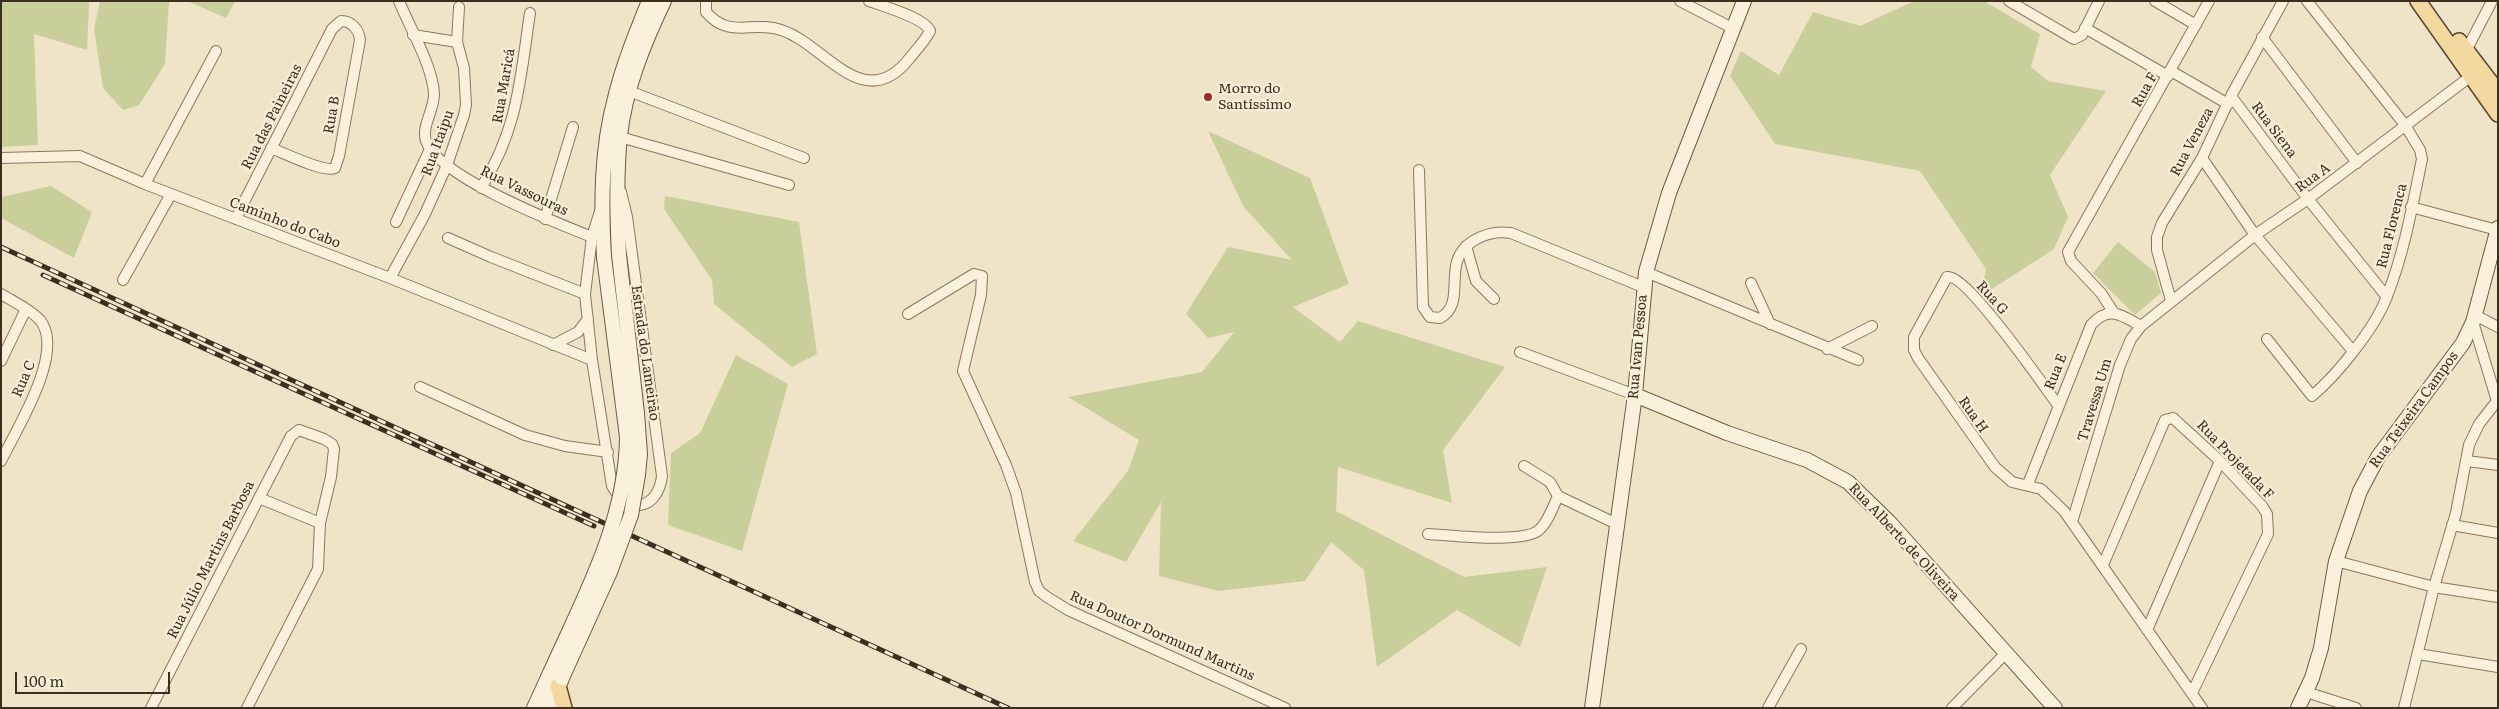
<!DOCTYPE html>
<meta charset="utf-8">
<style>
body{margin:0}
#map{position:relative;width:2499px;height:709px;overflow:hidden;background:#f0e4c8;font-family:Literata,serif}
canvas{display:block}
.frame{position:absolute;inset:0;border:2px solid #3d2e20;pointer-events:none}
.scale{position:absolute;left:15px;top:672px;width:155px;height:22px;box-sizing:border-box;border:2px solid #3d2e20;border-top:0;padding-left:6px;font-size:15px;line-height:18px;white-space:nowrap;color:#3d2e20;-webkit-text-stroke:4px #f7eed8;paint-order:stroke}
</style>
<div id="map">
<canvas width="2499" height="709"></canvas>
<div class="frame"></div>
<div class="scale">100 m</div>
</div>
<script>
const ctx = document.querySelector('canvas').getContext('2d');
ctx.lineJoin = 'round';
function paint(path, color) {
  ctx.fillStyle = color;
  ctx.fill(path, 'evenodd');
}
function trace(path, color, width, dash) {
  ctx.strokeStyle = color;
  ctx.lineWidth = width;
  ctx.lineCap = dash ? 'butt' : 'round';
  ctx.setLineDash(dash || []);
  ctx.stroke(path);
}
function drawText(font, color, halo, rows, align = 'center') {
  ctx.font = font + ' Literata,serif';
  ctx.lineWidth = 4.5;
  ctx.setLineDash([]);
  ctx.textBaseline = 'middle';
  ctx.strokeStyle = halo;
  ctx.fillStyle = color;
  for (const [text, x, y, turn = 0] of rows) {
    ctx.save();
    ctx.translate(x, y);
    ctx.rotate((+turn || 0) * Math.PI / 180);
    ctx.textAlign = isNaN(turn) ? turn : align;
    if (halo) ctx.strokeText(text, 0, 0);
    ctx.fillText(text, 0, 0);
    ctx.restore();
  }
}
paint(new Path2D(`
 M1 1H89L87 50 34 34 38 145 1 147Z
 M100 1H169L165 64 139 105 123 110 103 88 94 29Z
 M187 1H235L226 18Z
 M1914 1H1984L2040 34 2031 67 2048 81 2106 91 2050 175 2068 217 2054 249 1992 289 1983 284 1986 269 1920 171 1775 144 1730 76 1741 51 1779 75 1813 12 1860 26Z
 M1208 131 1310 178 1349 284 1293 307 1340 342 1358 321 1505 367 1443 450 1452 503 1338 467 1336 511 1464 577 1547 567 1520 647 1457 610 1377 667 1364 570 1331 542 1305 581 1218 591 1159 576 1161 502 1126 562 1073 541 1128 471 1139 440 1068 397 1202 372 1234 332 1208 338 1186 314 1228 247 1292 260 1243 206Z
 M51 186 92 212 74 258 1 218V197Z
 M665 196 799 222 817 354 792 367 714 304 712 280 664 209Z
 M2118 242 2155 272 2161 293 2135 315 2093 273Z
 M736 355 788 384 742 551 668 525 671 453 700 433Z`), '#c9cf9b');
const street = new Path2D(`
 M399 1C410 28 432 65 434 93 435 109 421 126 426 141 438 177 557 223 592 237
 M706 1V12C730 40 753 20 781 30 825 44 863 116 909 59 916 50 925 41 930 31 925 18 883 6 869 1
 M1680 1 1734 29
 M2009 1 2074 39 2082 35 2099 1
 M2155 1 2196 25
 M2085 28 2168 76
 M413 35 457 42
 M2262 37 2357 163
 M2466 51 2492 1
 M2171 71 2228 104
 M629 91 804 158
 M2231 96 2308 199 2387 297
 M620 137 789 185
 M1 158 80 156 145 184 390 278 592 360
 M2202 158 2255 235 2352 350
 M1419 170 1423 307 1430 317 1440 318C1469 302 1439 262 1473 241 1486 233 1497 231 1511 233L1643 287
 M145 184 216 51
 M481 188C518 129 520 80 530 13
 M2411 207 2497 230
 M600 211 592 237 585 294 592 360 612 486C629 516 658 509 662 476L627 217 621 192
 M236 219 243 204 332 29 341 21C352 21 359 30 360 40L339 156 335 168C324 173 284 153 271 148
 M545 219 573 127
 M396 222 430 149
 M448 238 491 257 585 294
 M1466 246 1476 281 1494 299
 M1646 272 1858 360
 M390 278 425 214 447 165 464 115 466 105 464 68 457 42 459 7
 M123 280 171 194
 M1751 283 1770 324
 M1 294C14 302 30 309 40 320 66 352 16 430 1 461
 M2171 301 2157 250V237L2162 223 2202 158 2231 96 2283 1
 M2114 313 2101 293 2071 261 2068 252 2209 1
 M908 314 974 274 982 276 981 295 963 371 1006 465 1016 493 1035 582 1039 591 1047 597 1068 610 1285 708
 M2475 315 2498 327
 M2267 339 2312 396C2337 375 2376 327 2387 296 2404 254 2413 203 2422 159L2420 150 2405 125 2307 1
 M553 345 578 332 588 319
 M1827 349 1872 326
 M1520 352 1635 395
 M1 361 26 309
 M420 387 525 435 565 446 608 452
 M2058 405C2043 385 1966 273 1947 277L1914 337V350L1918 358 1995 467 2012 482 2041 489 2064 511 2202 708
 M2467 461 2498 465
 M2028 484 2091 325C2109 305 2121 315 2141 326
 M1558 496 1617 524
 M259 498 320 523
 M2072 522 2120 365 2131 339 2141 326 2255 235 2308 199 2471 76
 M2452 525 2498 533
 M1428 534C1451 535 1523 544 1539 530 1548 522 1553 507 1558 496L1550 482 1524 466
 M2336 561 2434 587 2498 597
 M2103 565 2165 420 2173 418 2220 461 2262 506 2267 514 2268 534 2192 693
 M2147 630 2220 461
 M2418 654 2498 667
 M2306 692 2356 708
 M151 708 291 436 299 430 324 439 332 444 334 449 331 477 320 523 318 569 247 708
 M1768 708 1801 649
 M1952 708 2006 653
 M2404 708 2434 587 2456 513 2469 445 2479 424 2497 401 2473 322`);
const secondary = new Path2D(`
 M619 255C617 216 616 175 620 136 625 89 644 43 664 1
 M604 257C601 204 601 150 615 98 623 65 636 33 649 1
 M1635 395 1727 433 1807 460 1848 482 1890 523 2055 708
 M534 708 550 673
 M548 708 561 681
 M1592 708 1635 395 1646 272 1669 193 1744 1
 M2298 708 2312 678 2321 648 2336 561 2360 491 2378 457 2463 343 2473 322 2498 228`);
const primary = new Path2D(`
 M2418 1 2498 114
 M2459 41 2498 92
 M558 686 564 708`);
trace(street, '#8d765c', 12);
trace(secondary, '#6f573f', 16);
trace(primary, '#5b4430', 18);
trace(street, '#faf1dc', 10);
trace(secondary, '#faf1dc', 14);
trace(primary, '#f3d9a0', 15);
const rail = new Path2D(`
 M1 247 1008 708
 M43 275 594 526`);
trace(rail, '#3d2e20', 5);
trace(rail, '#f7eed8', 3, [9]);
const secondaryBridge = new Path2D(`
 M550 673C584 597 626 522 627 437L604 257
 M562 678 610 572 631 515 638 475 640 454 637 413 619 255`);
trace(secondaryBridge, '#6f573f', 16, []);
trace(secondaryBridge, '#faf1dc', 14);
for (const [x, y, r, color] of [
 [1208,97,5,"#9e2a2b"]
]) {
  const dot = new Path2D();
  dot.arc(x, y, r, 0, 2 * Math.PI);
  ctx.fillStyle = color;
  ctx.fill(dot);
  trace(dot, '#f7eed8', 2);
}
drawText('14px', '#3d2e20', '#f7eed8', [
 ["Rua Maricá",504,86,-80],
 ["Rua F",2145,90,-61],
 ["Rua B",332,115,-80],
 ["Rua das Paineiras",272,117,-63],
 ["Rua Siena",2274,130,53],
 ["Rua Veneza",2192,142,-62],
 ["Rua Itaipu",438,143,-70],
 ["Rua A",2313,178,-36],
 ["Rua Vassouras",524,191,26],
 ["Caminho do Cabo",285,223,21],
 ["Rua Florenca",2392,226,-76],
 ["Rua G",1992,298,48],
 ["Rua Ivan Pessoa",1638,347,-85],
 ["Estrada do Lameirão",645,353,82],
 ["Rua E",2056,372,-68],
 ["Rua C",24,379,-67],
 ["Travessa Um",2095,400,-73],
 ["Rua Teixeira Campos",2414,410,-54],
 ["Rua H",1973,415,55],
 ["Rua Projetada F",2235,460,46],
 ["Rua Alberto de Oliveira",1904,542,47],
 ["Rua Júlio Martins Barbosa",211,560,-63],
 ["Rua Doutor Dormund Martins",1162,636,24]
]);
drawText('14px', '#3d2e20', '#f7eed8', [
 ["Morro do",1218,89],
 ["Santíssimo",1218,105]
], 'left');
</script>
